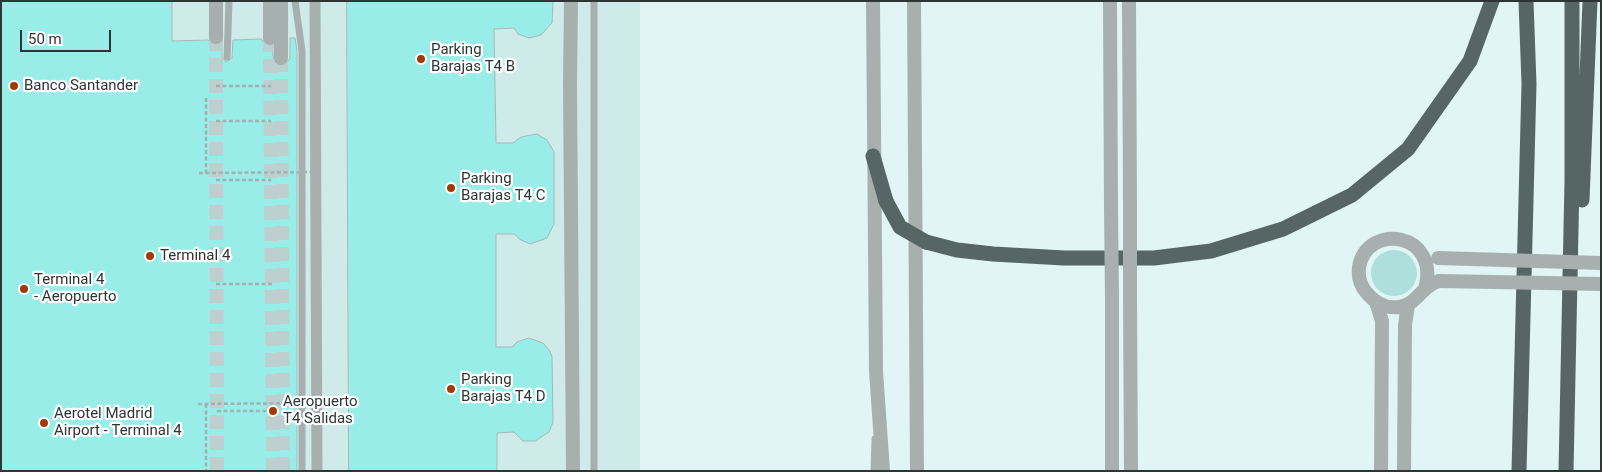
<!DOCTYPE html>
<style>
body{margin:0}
#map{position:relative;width:1602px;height:472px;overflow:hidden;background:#e1f5f4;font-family:Roboto,sans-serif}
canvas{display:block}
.frame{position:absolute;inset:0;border:2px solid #2e3635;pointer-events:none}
.scale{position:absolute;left:20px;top:30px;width:91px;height:22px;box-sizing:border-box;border:2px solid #2e3635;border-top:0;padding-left:6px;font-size:15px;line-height:18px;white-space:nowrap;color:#2e3635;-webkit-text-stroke:4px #fff;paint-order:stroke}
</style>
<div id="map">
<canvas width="1602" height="472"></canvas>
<div class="frame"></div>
<div class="scale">50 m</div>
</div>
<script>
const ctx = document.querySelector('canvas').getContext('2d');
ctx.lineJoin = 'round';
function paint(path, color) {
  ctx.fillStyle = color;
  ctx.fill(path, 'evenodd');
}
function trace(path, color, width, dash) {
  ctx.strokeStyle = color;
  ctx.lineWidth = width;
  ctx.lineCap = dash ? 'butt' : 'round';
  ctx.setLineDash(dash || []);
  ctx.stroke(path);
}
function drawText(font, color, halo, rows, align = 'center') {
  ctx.font = font + ' Roboto,sans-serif';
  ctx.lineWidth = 4.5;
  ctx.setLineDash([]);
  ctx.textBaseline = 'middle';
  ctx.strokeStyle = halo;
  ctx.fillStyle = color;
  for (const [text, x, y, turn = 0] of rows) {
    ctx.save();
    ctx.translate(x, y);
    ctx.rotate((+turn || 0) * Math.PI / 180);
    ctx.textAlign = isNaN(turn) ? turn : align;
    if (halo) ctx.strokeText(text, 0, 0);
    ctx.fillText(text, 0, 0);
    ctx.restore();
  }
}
paint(new Path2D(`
 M1 1H640V471H1Z`), '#ceebe9');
paint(new Path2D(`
 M1371 273a23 23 0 1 1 46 0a23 23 0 1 1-46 0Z`), '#addfdc');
const building = new Path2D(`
 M1 1H172V41L208 40 216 46 222 43V57L226 62 232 58 233 40 261 39 265 45 272 46 274 63 281 67 285 66 290 58V38H295L297 51V471H1Z
 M347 1H553L552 23 541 35 529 38 518 34 514 28 494 29 496 143H513L521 137 537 134 547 140 554 152V224L547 238 530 244 519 239 515 234H496V347H512L517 342 529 338 543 343 550 351 552 357 553 422 549 432 535 441H523L514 432 497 433V471H349Z`);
paint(building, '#99ede9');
trace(building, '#a6b9b8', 1);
trace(new Path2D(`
 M216 37 217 471
 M270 38 273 471
 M281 58 283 471`), '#bdcfce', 14, [14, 7]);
trace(new Path2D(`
 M206 98V173
 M206 404V471`), '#a1b1b0', 2.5, [4, 2.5]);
trace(new Path2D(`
 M295 1 302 51V471
 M594 1V471
 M227 57 229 1
 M874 471 875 439`), '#a7b0af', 7);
trace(new Path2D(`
 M315 1 317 471`), '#a7b0af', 11);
trace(new Path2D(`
 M1425 289C1441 232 1367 222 1359 267 1358 276 1360 285 1366 292 1374 302 1385 309 1399 307 1417 305 1422 285 1439 281
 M1376 302 1382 321 1381 471
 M1404 471 1405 325 1408 305`), '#a7b0af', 14);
trace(new Path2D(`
 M270 1V38
 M571 1 570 85 573 471
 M873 1 876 371 883 471
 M914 1 917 471
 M1110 1 1111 209
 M1129 1 1130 205
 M216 37V1
 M281 58V1
 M1112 298V471
 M1130 298 1131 471`), '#a7b0af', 14);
trace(new Path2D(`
 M873 156 886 201
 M1582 200 1590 1
 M926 242 957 250 993 254 1064 258H1154L1211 251 1283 229 1352 195 1408 149 1470 61 1492 1
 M1519 471 1529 84 1526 1
 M1566 471 1572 181V1`), '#556665', 15);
trace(new Path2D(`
 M216 86H271
 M216 121H271
 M199 173 316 172
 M216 180H271
 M216 284H272
 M198 404 317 403
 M217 411H273`), '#a1b1b0', 2.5, [4, 2.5]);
trace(new Path2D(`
 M1438 258 1601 263
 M1439 281 1601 284`), '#a7b0af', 14);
trace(new Path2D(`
 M1111 209 1112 298
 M1130 298V205`), '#a7b0af', 14);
trace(new Path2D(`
 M886 201 900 227 926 242`), '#556665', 15);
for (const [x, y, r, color] of [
 [421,59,5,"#9f3b08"],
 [14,86,5,"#9f3b08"],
 [451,188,5,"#9f3b08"],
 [150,256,5,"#9f3b08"],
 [24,289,5,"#9f3b08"],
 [451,389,5,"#9f3b08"],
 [273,411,5,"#9f3b08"],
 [44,423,5,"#9f3b08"]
]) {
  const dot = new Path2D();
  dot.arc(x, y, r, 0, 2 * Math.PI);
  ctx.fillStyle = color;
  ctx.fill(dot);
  trace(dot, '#fff', 2);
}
drawText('15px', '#2e3635', '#fff', [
 ["Parking",431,50],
 ["Barajas T4 B",431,67],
 ["Banco Santander",24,86],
 ["Parking",461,179],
 ["Barajas T4 C",461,196],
 ["Terminal 4",160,256],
 ["Terminal 4",34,280],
 ["- Aeropuerto",34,297],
 ["Parking",461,380],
 ["Barajas T4 D",461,397],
 ["Aeropuerto",283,402],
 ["T4 Salidas",283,419],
 ["Aerotel Madrid",54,414],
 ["Airport - Terminal 4",54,431]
], 'left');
</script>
